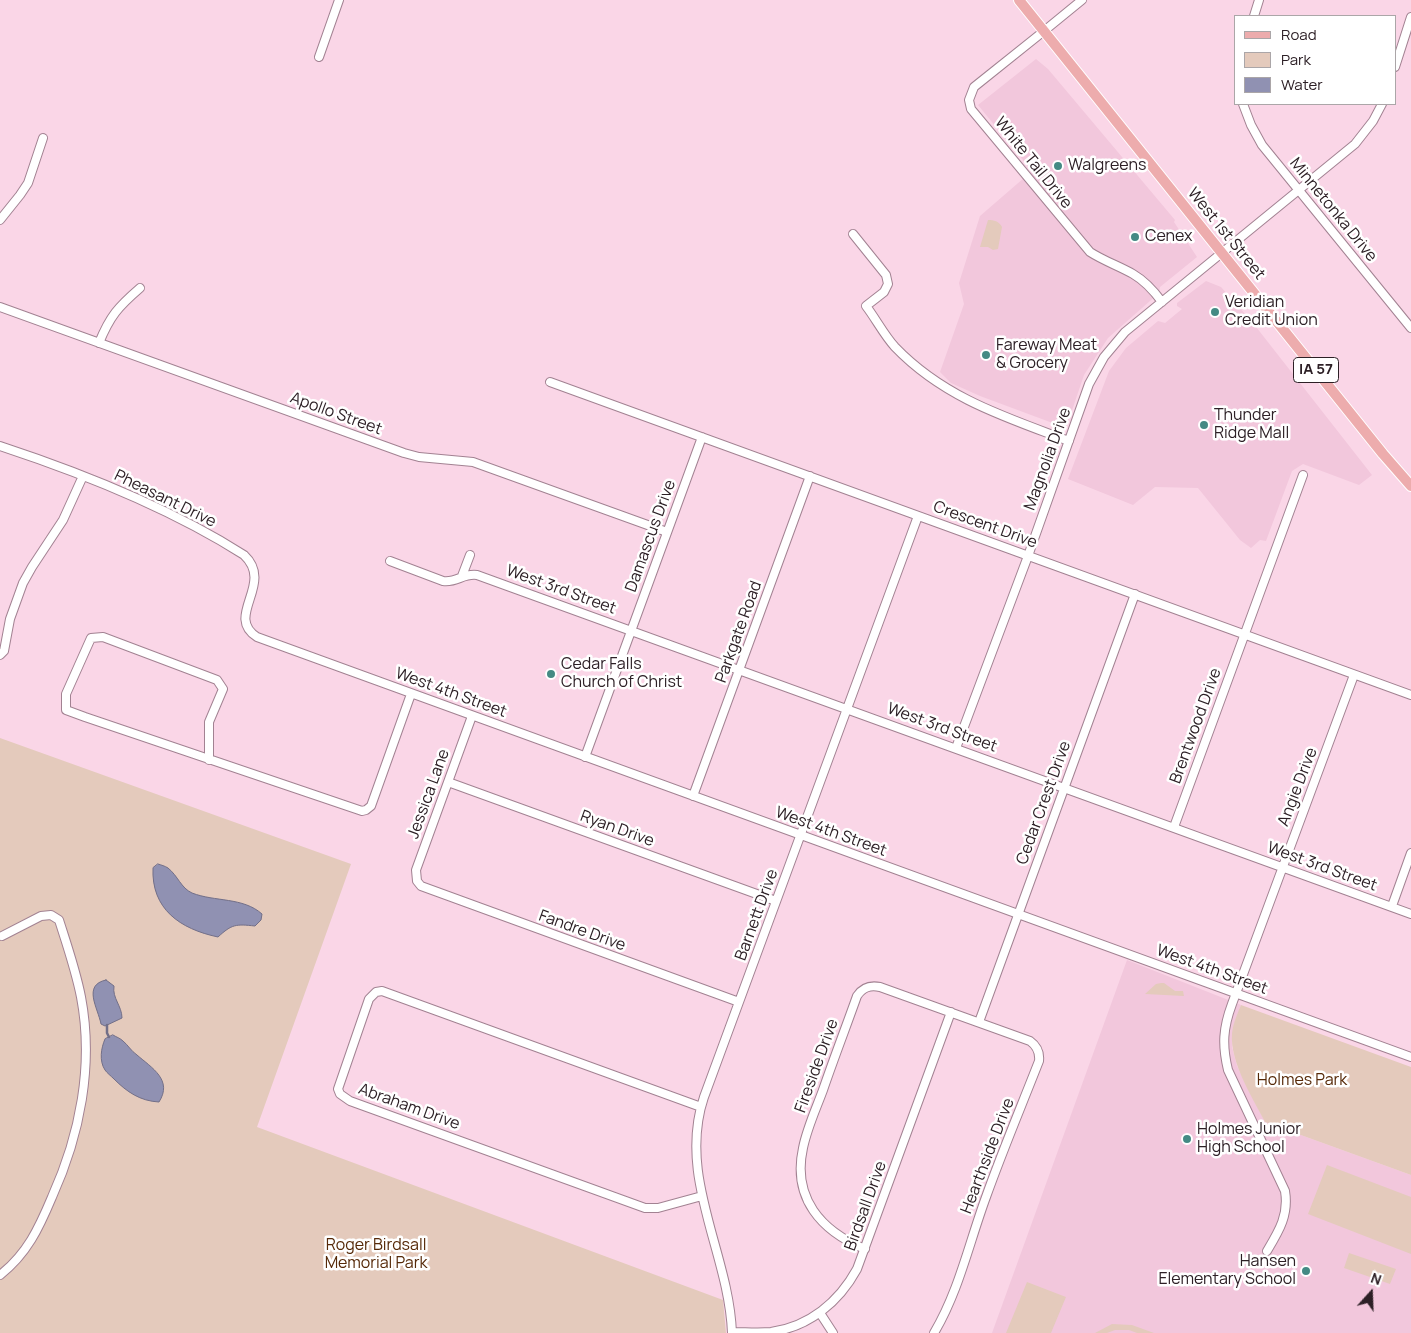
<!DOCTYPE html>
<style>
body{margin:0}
#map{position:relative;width:1411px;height:1333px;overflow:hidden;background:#fad6e7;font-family:Manrope,sans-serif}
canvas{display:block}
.legend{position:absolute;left:1234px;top:15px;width:162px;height:90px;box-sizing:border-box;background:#fff;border:1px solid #aba6a8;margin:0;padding:6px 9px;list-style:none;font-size:15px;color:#2d2026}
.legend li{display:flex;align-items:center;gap:10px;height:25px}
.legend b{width:25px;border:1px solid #aba6a8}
.north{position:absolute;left:1346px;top:1268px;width:50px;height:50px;-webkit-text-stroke:4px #fff;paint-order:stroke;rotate:20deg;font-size:14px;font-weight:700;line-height:20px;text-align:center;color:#2d2026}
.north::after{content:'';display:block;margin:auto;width:18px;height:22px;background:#2d2026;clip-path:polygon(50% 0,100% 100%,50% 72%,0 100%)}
</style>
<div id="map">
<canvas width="1411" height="1333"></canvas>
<ul class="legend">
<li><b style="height:6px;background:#edacad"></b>Road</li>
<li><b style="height:14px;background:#e4cabc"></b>Park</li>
<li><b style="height:14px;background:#9091b2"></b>Water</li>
</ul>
<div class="north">N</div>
</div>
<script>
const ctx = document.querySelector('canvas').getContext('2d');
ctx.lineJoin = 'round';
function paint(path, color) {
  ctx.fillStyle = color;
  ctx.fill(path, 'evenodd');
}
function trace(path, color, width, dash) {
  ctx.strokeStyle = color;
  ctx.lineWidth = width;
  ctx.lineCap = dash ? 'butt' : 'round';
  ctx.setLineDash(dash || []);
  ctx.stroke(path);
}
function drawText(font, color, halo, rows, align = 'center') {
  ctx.font = font + ' Manrope,sans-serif';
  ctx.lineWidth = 5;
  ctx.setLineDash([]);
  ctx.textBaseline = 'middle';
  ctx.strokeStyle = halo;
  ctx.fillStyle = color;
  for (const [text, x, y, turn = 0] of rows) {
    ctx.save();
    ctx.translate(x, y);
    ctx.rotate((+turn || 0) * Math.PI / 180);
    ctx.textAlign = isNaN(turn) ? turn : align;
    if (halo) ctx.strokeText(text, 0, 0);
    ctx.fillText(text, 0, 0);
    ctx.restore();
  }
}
paint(new Path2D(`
 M1036 59 1048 69 1175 220 1174 222 1197 257 1160 287 1159 293 1108 338 1084 375 1066 428 980 396 951 383 940 372 964 304 959 283 980 216 1032 171 978 105Z
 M1206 281 1221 287 1253 323 1372 475 1359 485 1303 464 1292 471 1266 541 1260 540 1251 548 1240 540 1198 488 1155 487 1133 505 1068 479 1109 371 1126 348 1158 321 1165 323 1182 309 1177 306V303Z
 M1127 960 1241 1005 1233 1028 1232 1047 1237 1066 1265 1122 1411 1175V1333H992Z`), '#f2c7dc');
paint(new Path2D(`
 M988 220C994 220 999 221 1002 227L998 249 993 250 988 247H980Z
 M0 738 351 864 257 1127 723 1300 726 1333H0Z
 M1161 983H1164L1175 991H1183L1184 996 1145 994 1156 984Z
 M1241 1005 1411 1067V1175L1265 1122C1252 1096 1226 1057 1233 1027 1235 1019 1238 1012 1241 1005Z
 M1327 1165 1411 1197V1254L1308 1214Z
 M1349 1253 1396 1269 1390 1284 1344 1268Z
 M1027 1282 1066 1297 1051 1333H1006Z
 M1112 1324 1132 1325 1154 1333H1137L1129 1330H1115L1107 1333H1095Z`), '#e4cabc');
const water = new Path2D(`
 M158 864C161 865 165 866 168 868 178 876 181 888 192 893 215 902 243 897 262 914L261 920 255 926C236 924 232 924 218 937 180 929 151 909 153 868Z
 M106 980 114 986C112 998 122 1006 122 1018L105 1026 101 1024C98 1008 82 985 106 980Z
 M113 1035C116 1037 120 1038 123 1041 128 1045 131 1051 137 1055 152 1068 173 1080 159 1102 140 1101 127 1092 114 1079 111 1076 107 1073 105 1070 99 1061 101 1048 105 1039Z`);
paint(water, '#9091b2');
trace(water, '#726f88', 1);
trace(new Path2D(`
 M107 1025V1033L109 1037`), '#726f88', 2.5);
const minor = new Path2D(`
 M1082 0 1044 31 974 87 969 100 971 109 1090 252C1104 261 1119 266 1133 274 1145 281 1154 291 1162 302
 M1254 16 1259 0
 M319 57 339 0
 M1395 67 1411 17
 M1243 104 1251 125 1262 145 1411 328
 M0 220 20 195 28 183 43 138
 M853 234 886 275 888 284 884 292 866 306C876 319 884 335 895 347 944 398 1005 417 1069 441
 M0 307 404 453 419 457 473 462 667 532
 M99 343C110 316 118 307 140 288
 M550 382 1411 695
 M0 446C82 473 172 509 244 555 275 584 224 616 257 637L1411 1057
 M390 561 443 581C457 583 463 573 477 575L1411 914
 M462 576 470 555
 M0 655 4 651 10 619 23 583 32 567 63 520 83 476
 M472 716 416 870 417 881 421 886 739 1002
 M956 748 1028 556 1089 384 1104 357 1125 332 1355 144 1373 121 1382 104
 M585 757 702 437
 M209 760V722L223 689 217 680 103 637 91 638 66 694V710L85 717 362 811 366 810 371 806 411 694
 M448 782 776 901
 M693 796 810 476
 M1174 827 1303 475
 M1392 906 1411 853
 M979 1022 1135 594
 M701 1107 382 991 376 992 369 999 338 1089 340 1094 350 1101 645 1208H658L702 1196
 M865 1249C821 1231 792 1198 803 1148 807 1128 816 1109 823 1090 834 1058 846 1027 857 996 863 987 870 985 880 987L1030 1041C1037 1046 1040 1052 1039 1061 1021 1107 1002 1152 986 1197 969 1243 959 1291 934 1333
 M1267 1251C1279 1231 1289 1215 1285 1191L1228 1070C1222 1045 1223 1028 1232 1004L1354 675
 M0 1275C27 1254 39 1228 52 1197 80 1135 94 1065 81 997 76 971 67 945 59 920L51 915 41 916 2 936
 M820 1313 833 1333
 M732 1332C745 1332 758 1333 771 1332 809 1327 839 1302 857 1269L951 1012
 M732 1333C729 1253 677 1177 704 1097L918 516`);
const major = new Path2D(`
 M1019 0 1383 454 1411 486`);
trace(minor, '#a28292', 10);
trace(major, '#fff', 12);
trace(minor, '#fff', 8);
trace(major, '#edacad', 10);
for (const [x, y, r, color] of [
 [1058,166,5,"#448a84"],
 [1135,237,5,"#448a84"],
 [1215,312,5,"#448a84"],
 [986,355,5,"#448a84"],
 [1204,425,5,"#448a84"],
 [551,674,5,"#448a84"],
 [1187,1139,5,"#448a84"],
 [1306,1271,5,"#448a84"]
]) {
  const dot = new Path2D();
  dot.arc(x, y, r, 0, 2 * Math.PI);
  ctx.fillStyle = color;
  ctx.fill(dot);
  trace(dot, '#fff', 2);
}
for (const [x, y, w] of [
 [1316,370,45]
]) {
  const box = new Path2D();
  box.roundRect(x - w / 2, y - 12.5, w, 25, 4);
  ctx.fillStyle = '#fff';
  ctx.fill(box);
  trace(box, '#2d2026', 1);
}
drawText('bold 15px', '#2d2026', null, [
 ["IA 57",1316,370]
]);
drawText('16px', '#2d2026', '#fff', [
 ["White Tail Drive",1033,163,51],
 ["Minnetonka Drive",1333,210,51],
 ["West 1st Street",1226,234,51],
 ["Apollo Street",336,414,20],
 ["Magnolia Drive",1048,459,-70],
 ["Pheasant Drive",165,499,26],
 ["Crescent Drive",985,525,20],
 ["Damascus Drive",651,536,-70],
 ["West 3rd Street",561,590,20],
 ["Parkgate Road",739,632,-70],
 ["West 4th Street",451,693,20],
 ["Brentwood Drive",1196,726,-70],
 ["West 3rd Street",942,728,20],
 ["Angie Drive",1298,787,-69],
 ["Jessica Lane",429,794,-70],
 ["Cedar Crest Drive",1044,803,-70],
 ["Ryan Drive",617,829,20],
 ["West 4th Street",831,832,20],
 ["West 3rd Street",1322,867,20],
 ["Barnett Drive",757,915,-70],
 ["Fandre Drive",582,931,20],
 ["West 4th Street",1212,970,20],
 ["Fireside Drive",817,1066,-70],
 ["Abraham Drive",409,1107,20],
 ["Hearthside Drive",988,1156,-69],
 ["Birdsall Drive",866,1206,-70]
]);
drawText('16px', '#2d2026', '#fff', [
 ["Walgreens",1068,166],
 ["Cenex",1145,237],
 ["Veridian",1225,303],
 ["Credit Union",1225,321],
 ["Fareway Meat",996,346],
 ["& Grocery",996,364],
 ["Thunder",1214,416],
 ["Ridge Mall",1214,434],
 ["Cedar Falls",561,665],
 ["Church of Christ",561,683],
 ["Holmes Junior",1197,1130],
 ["High School",1197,1148],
 ["Hansen",1296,1262,"right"],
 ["Elementary School",1296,1280,"right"]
], 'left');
drawText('16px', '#562908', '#fff', [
 ["Holmes Park",1302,1081],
 ["Roger Birdsall",376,1246],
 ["Memorial Park",376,1264]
]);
</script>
